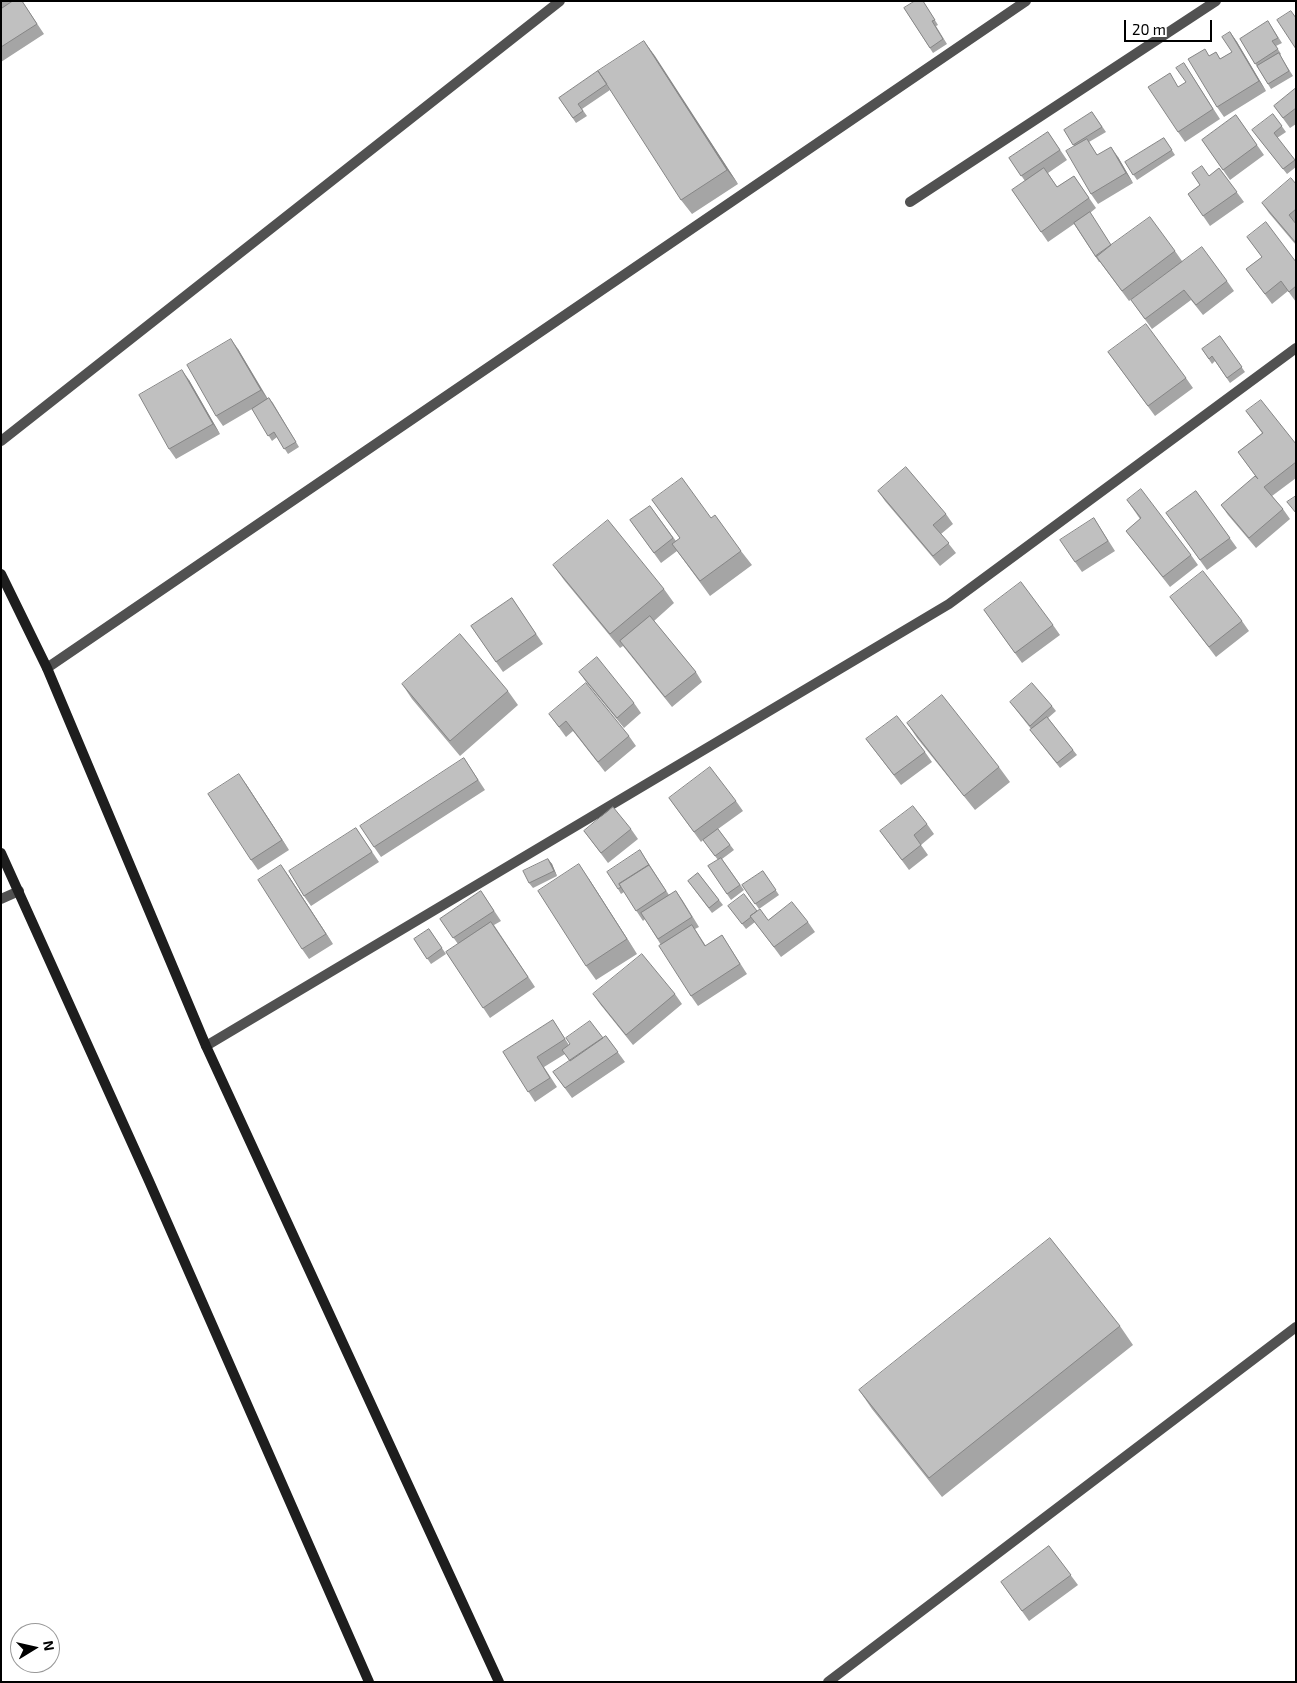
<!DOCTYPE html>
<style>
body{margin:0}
#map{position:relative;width:1297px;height:1683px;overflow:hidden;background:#fff;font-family:"Exo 2",sans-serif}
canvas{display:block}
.frame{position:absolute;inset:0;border:2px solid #000;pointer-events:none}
.north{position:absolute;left:10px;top:1623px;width:50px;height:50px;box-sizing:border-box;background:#fff;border:1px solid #999;border-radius:50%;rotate:81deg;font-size:14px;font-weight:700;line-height:20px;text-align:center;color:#000}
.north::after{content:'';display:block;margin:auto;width:18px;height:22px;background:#000;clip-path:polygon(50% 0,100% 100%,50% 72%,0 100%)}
.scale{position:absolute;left:1124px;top:20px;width:88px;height:22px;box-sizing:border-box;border:2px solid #000;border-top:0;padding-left:6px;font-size:15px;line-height:18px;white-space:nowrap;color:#000;-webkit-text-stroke:4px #fff;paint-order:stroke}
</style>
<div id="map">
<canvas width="1297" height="1683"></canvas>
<div class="frame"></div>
<div class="north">N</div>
<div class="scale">20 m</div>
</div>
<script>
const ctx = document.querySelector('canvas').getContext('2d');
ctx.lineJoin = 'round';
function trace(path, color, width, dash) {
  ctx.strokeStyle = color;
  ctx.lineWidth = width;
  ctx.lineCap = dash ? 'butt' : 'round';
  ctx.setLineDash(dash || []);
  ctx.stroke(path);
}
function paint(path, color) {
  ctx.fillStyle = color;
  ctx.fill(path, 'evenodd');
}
trace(new Path2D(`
 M910 202 1216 1
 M1 441 560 1
 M47 668 1026 1
 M1 899 19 891
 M206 1046 949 604 1296 348
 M828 1682 1296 1327`), '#515151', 10);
trace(new Path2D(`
 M1 574 47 668 206 1046 499 1682
 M1 853 149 1181 369 1682`), '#1e1e1e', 10);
paint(new Path2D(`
 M1 1H22L44 34 1 62Z
 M923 1 938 25 936 26 947 44 933 53 904 8Z
 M1268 21 1282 43 1276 46 1281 54 1280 55 1293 76 1271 89 1240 39Z
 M1230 32 1237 42 1266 91 1224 117 1217 107 1210 56 1216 52 1220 59 1232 52Z
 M644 41 738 184 692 214 681 200Z
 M1184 63 1220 119 1185 142 1178 132 1179 87 1186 82Z
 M598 71 610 90 582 109 587 116 576 123 559 98Z
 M1296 88V124L1290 128 1274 106Z
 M1092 112 1106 132 1089 142 1097 155 1118 157 1133 183 1098 204 1091 194 1074 146 1064 130Z
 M1273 114 1286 132 1277 138 1296 161V167L1287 174 1256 135Z
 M1236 115 1264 155 1230 180 1202 140Z
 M1048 132 1067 160 1048 173 1057 187 1074 176 1096 208 1090 213 1111 245 1175 251 1182 261 1227 281 1234 291 1203 315 1191 300 1152 329 1131 300 1181 262 1129 301 1100 262H1099L1074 224 1048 242 1012 190 1025 181 1009 158Z
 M1164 138 1175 155 1137 180 1125 162Z
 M1219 168 1244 202 1210 226 1188 194 1200 185 1192 173 1209 176Z
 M1296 184V245L1269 213 1262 203Z
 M1247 237 1296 262V302L1288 291 1272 304 1246 269 1262 257Z
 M1220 336 1245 372 1230 383 1215 361 1212 364 1202 349Z
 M238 349 268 399 269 398 273 403 299 447 288 454 277 437 272 441 252 409 223 426 216 416Z
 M1108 352 1186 378 1193 388 1155 416Z
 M189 380 220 434 176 459 169 449Z
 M1246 411 1296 444V478L1272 496 1283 509 1290 519 1256 548 1228 515 1221 505 1257 478 1238 452 1262 433Z
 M878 491 946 514 953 524 941 534 956 553 940 566 885 501Z
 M1196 491 1237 548 1207 570 1166 513Z
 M652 500 711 518 741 551 752 565 710 596 677 551 661 563 630 520 650 506 676 541 680 538Z
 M1127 500 1191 555 1198 565 1170 587 1126 531 1140 519Z
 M1094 518 1115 551 1082 572 1075 562Z
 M553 565 664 589 674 603 654 621 696 672 702 682 672 707 623 646 620 648 564 580Z
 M1170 597 1242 621 1249 631 1216 657Z
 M512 598 543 644 503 672 471 626Z
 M984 610 1053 625 1060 635 1022 663Z
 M579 672 634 703 641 713 624 728 586 682Z
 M402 684 508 691 518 705 460 756 412 699Z
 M1010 702 1052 706 1056 711 1048 718 1077 755 1060 768 1034 735 1030 730 1031 729Z
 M549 714 629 736 636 746 605 772 573 731 566 737Z
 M907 723 999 767 1010 782 975 810 917 738Z
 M866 739 925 752 932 762 901 785Z
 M464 758 485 790 381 857 374 847Z
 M246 784 289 850 258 870 251 860Z
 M669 798 736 801 743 811 718 829 734 850 722 859 744 890 731 900 708 866 718 860 703 840 701 842Z
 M927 824 934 834 921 845 928 855 909 870 880 831Z
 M356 828 379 862 311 906 304 896Z
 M631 829 638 839 608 863 584 831Z
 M640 850 669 895 676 891 683 901 699 927 695 929 706 946 722 935 747 974 698 1006 691 996 661 945 645 919 643 921 624 892 621 894 618 889Z
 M548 859 552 864 557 876 533 888 529 883Z
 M763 871 779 895 759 909 742 885Z
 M698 873 723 905 712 913 688 881Z
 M288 875 333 944 309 959 302 949Z
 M589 879 637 954 596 980 586 966Z
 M481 891 501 921 494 925 535 987 490 1018 446 952 458 944 440 919Z
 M728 906 757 911 768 920 808 922 815 932 781 957 755 922 746 929Z
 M429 929 446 954 431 964 414 939Z
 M593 994H675L682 1004 633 1045 600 1004Z
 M553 1020 569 1045 603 1038 606 1036 625 1062 572 1098 553 1072 570 1061 565 1054 544 1067 557 1087 535 1102 503 1052Z
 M1120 1326 1133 1345 942 1497 872 1409 859 1390Z
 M1049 1546 1078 1585 1029 1621 1001 1582Z`), '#a5a5a5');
paint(new Path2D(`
 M1230 32 1237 42 1266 91 1259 81Z
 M644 41 655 56 738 184 727 170Z
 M1111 147 1118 157 1133 183 1126 173Z
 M231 339 238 349 268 400 261 390Z
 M182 370 189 380 220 434 213 424Z
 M239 774 246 784 289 850 282 840Z
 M548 859 552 864 557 876 554 871Z
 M579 864 589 879 637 954 627 939Z
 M281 865 288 875 333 944 326 934Z`), '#868686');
const building = new Path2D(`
 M13 1H22L37 24 1 47V9Z
 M915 1H923L935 20 932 21 943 39 930 48 904 8Z
 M1291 11 1296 18V49L1277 20Z
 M1268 21 1278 38 1272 41 1278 49 1255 64 1240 39Z
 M1230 32 1259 81 1217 107 1188 59 1205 49 1209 56 1216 52 1220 59 1232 52 1222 37Z
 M644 41 727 170 681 200 598 71Z
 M1279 53 1289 71 1268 84 1257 66Z
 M1184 63 1213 109 1178 132 1148 87 1170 73 1178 87 1186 82 1176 68Z
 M598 71 607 84 578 104 583 111 573 118 559 98Z
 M1296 88V108L1283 118 1274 106Z
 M1092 112 1102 127 1073 145 1064 130Z
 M1273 114 1282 126 1274 133 1295 160 1283 169 1252 130Z
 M1236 115 1257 145 1223 170 1202 140Z
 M1048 132 1060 150 1021 176 1009 158Z
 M1164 138 1172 150 1133 175 1125 162Z
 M1087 139 1097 155 1111 147 1126 173 1091 194 1066 151Z
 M1202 166 1209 176 1219 168 1237 192 1203 216 1188 194 1200 185 1192 173Z
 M1044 168 1057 187 1074 176 1089 198 1041 232 1012 190Z
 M1291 178 1296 184V209L1289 215 1296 224V243L1262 203Z
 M1090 212 1111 245 1096 257 1074 223Z
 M1150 217 1175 251 1122 291 1096 256Z
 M1266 222 1296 262V286L1289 292 1281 281 1265 294 1246 269 1262 257 1247 237Z
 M1202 247 1227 281 1196 305 1184 290 1145 319 1131 300Z
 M1146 324 1186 378 1148 406 1108 352Z
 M1220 336 1242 367 1227 378 1212 356 1209 359 1202 349Z
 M231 339 261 390 216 416 187 365Z
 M182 370 213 424 169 449 139 395Z
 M269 398 296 442 284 449 274 432 268 436 252 409Z
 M1261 400 1296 444V462L1264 487 1283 509 1249 538 1221 505 1255 476 1258 479 1238 452 1263 433 1246 411Z
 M906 467 946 514 933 525 949 543 933 556 878 491Z
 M682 478 711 518 715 515 741 551 700 581 672 544 680 538 652 500Z
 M1141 489 1191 555 1163 577 1126 531 1141 518 1127 500Z
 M1196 491 1230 538 1200 560 1166 513Z
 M1296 496V513L1287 502Z
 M650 506 673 538 654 553 630 520Z
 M1094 518 1108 541 1075 562 1060 540Z
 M608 520 664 589 610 634 553 565Z
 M1203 571 1242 621 1209 647 1170 597Z
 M1021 582 1053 625 1015 653 984 610Z
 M512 598 536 634 496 662 471 626Z
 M650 616 696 672 665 697 620 641Z
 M460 634 508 691 450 741 402 684Z
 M597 657 634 703 617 718 579 672Z
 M586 683 629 736 598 762 566 721 559 727 549 714Z
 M1032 683 1052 706 1030 726 1010 702Z
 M942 695 999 767 964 796 907 723Z
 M897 716 925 752 894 775 866 739Z
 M1047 717 1073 750 1057 763 1030 730Z
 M464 758 478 780 374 847 360 826Z
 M710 767 736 801 694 832 669 798Z
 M239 774 282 840 251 860 208 794Z
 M913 806 927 824 914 835 921 845 902 860 880 831Z
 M613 807 631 829 601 853 584 831Z
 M356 828 372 852 304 896 289 871Z
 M718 829 730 845 715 856 703 840Z
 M640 850 649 865 619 884 621 887 618 889 607 872Z
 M721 858 740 885 727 894 708 866Z
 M548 859 554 871 529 883 523 871Z
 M579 864 627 939 586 966 538 891Z
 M281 865 326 934 302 949 258 880Z
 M649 865 666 891 636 911 619 884Z
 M763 871 776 890 755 904 742 885Z
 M698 873 719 900 709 908 688 881Z
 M481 891 494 911 453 938 440 919Z
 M676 891 692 917 658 939 641 913Z
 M744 894 757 911 750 916 751 917 742 924 728 906Z
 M792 902 808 922 774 947 750 916 760 909 768 920Z
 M491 922 528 977 483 1008 446 952Z
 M692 925 705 946 722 935 740 964 691 996 659 946Z
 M429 929 442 948 427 959 414 939Z
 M642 954 675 994 626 1035 593 994Z
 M553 1020 565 1039 537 1057 550 1078 528 1092 503 1052Z
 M590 1021 603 1038 570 1061 562 1050 570 1044 566 1038Z
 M606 1036 618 1052 565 1088 553 1072Z
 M1050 1238 1120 1326 929 1478 859 1390Z
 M1049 1546 1071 1575 1022 1611 1001 1582Z`);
paint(building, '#c0c0c0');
trace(building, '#868686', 1);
</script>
